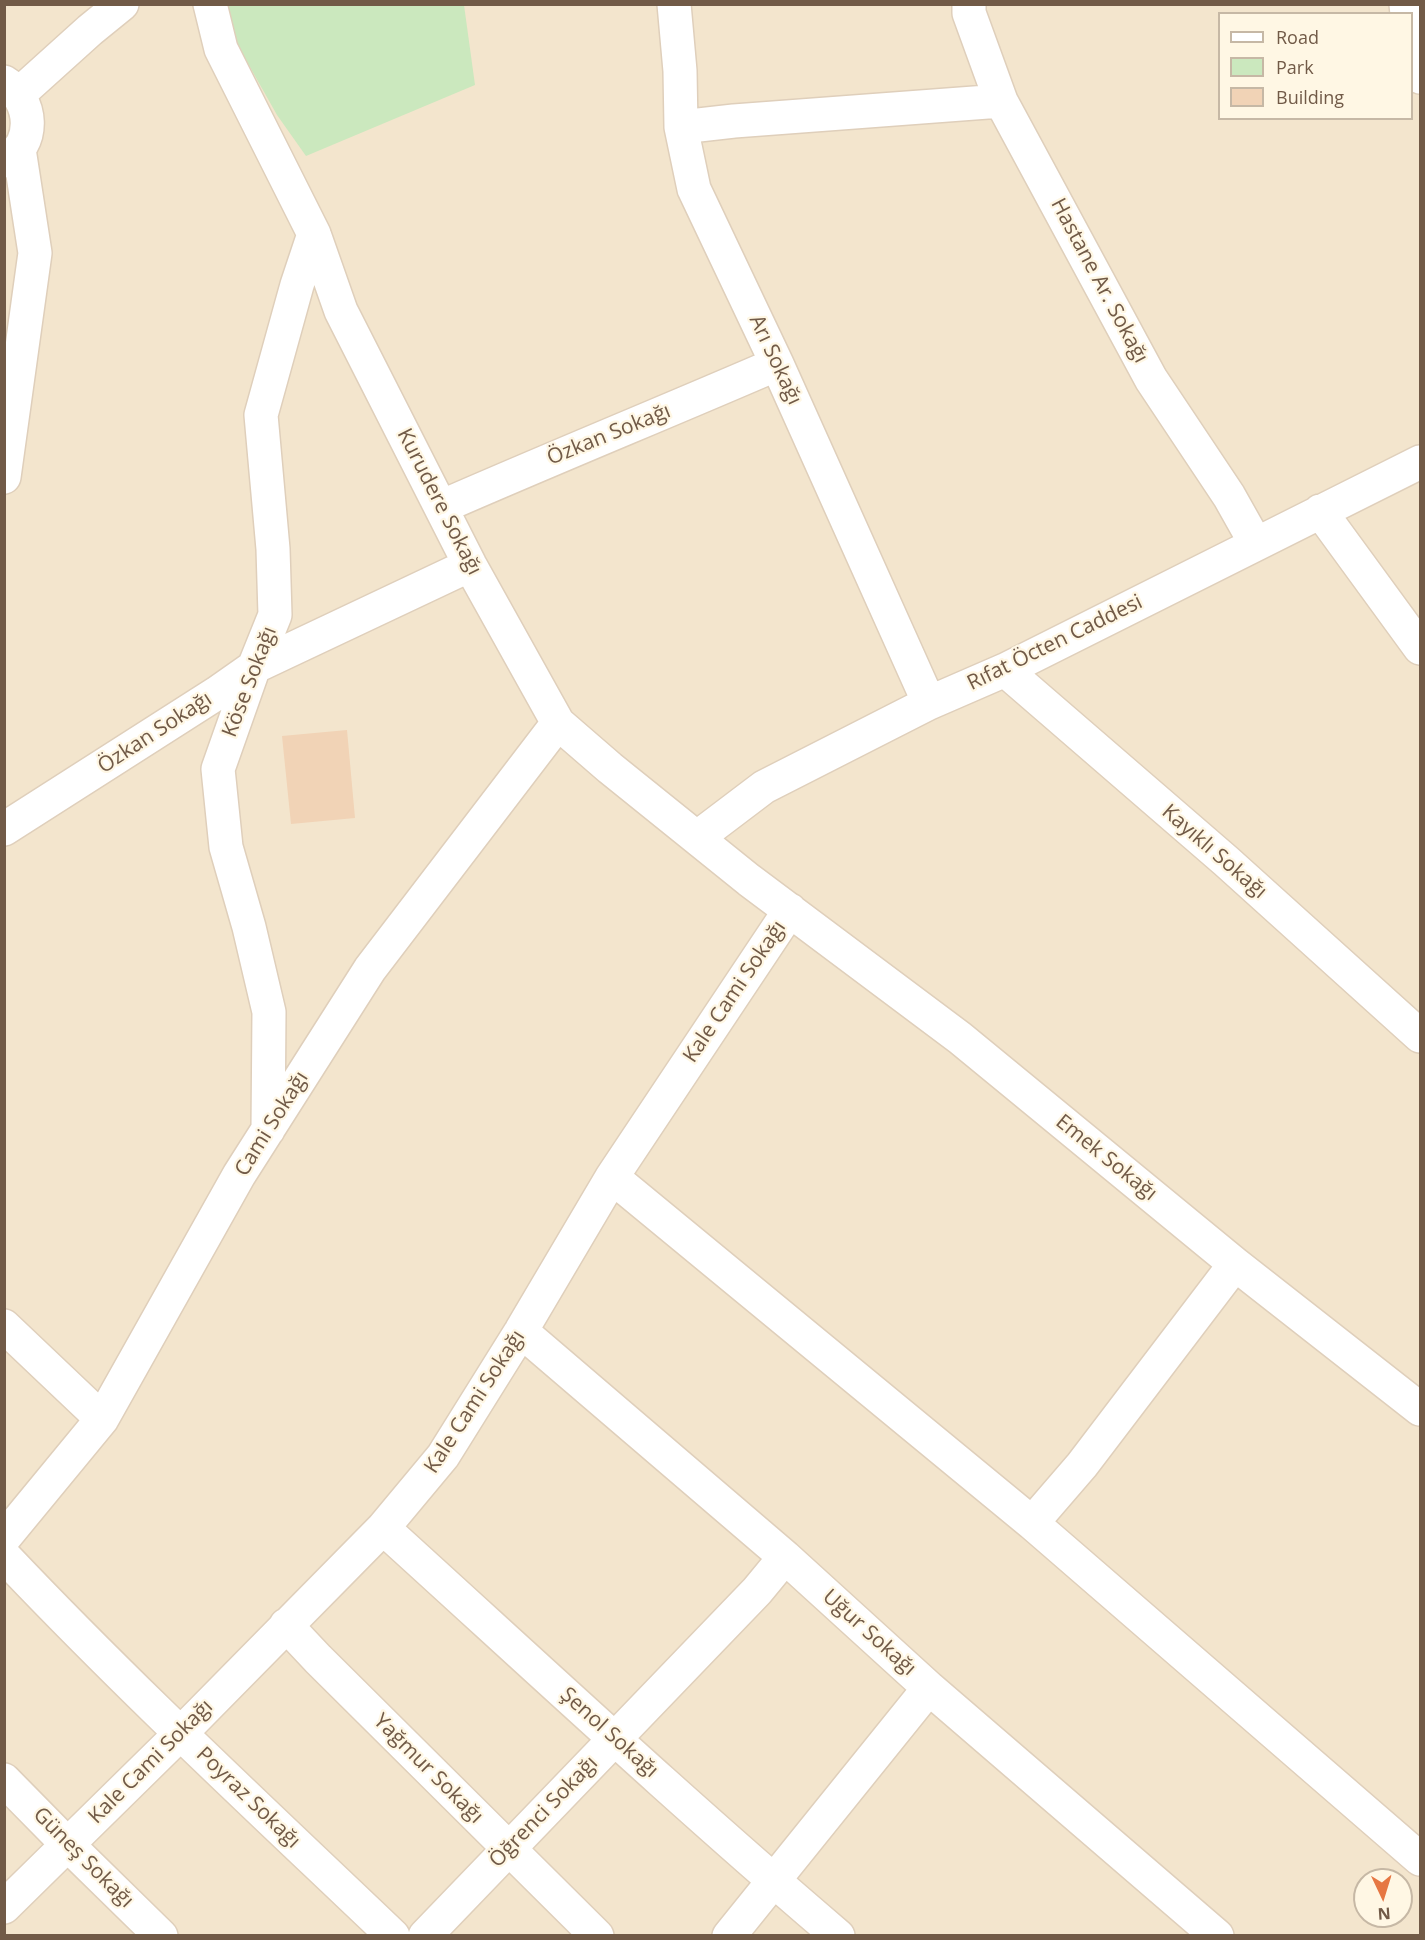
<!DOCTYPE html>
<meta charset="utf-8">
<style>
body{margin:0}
#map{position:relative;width:1425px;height:1940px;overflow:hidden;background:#fcf3de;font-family:"Open Sans",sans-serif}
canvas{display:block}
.frame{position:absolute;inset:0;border:6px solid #715a47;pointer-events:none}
.legend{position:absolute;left:1218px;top:12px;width:195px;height:108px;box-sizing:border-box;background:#fff7e4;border:2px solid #c6b8a5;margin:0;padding:8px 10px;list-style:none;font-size:18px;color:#715a47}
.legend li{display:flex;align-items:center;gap:12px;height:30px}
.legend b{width:30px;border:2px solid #c6b8a5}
.north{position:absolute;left:1353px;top:1868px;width:60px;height:60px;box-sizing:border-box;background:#fff7e4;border:2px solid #c6b8a5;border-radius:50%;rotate:176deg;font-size:16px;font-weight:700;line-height:24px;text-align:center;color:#715a47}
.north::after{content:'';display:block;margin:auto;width:21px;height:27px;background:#e67743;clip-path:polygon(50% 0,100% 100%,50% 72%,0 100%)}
</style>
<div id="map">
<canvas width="1425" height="1940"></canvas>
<div class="frame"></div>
<ul class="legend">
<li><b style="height:8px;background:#fff"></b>Road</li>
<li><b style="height:16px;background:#cbe8be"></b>Park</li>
<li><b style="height:16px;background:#f1d3b6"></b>Building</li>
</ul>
<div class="north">N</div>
</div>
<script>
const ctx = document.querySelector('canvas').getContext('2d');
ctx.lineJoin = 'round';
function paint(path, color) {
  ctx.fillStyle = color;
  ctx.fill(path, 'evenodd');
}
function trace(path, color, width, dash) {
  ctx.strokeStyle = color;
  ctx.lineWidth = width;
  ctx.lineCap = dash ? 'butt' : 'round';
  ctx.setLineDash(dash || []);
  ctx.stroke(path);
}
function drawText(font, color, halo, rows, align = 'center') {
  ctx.font = font + ' "Open Sans",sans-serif';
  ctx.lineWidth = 4.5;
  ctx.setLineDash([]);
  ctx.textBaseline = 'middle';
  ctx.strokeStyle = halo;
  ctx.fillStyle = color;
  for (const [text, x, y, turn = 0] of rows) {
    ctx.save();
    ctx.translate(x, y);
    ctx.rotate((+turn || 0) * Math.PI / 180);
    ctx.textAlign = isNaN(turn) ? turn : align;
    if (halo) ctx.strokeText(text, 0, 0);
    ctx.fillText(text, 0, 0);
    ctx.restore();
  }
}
paint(new Path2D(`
 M5 5H1420V1935H5ZM1220 14H1412V118H1220ZM1365 1880H1401V1916H1365Z`), '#f3e5cd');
paint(new Path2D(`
 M215 5H464L475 85 306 156 277 115Z`), '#cbe8be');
paint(new Path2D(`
 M347 730 355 818 291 824 282 736Z`), '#f1d3b6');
const minor = new Path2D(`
 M210 4 221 49 314 234 341 311 470 565 558 723 610 768 749 880 960 1038 1235 1264 1420 1409
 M674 4 680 71 681 127 694 189 777 364 929 703
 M969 4V13L1001 101 1151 379 1229 496 1256 544
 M1406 4 1407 14
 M1412 33 1420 77
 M4 82C33 99 37 145 4 161
 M19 94 90 30 122 4
 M681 127 734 121 1001 101
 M4 477 35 253 19 149
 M441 507C553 458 666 412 777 364
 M1320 511 1420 648
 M1005 670 1226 861 1420 1036
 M4 829 217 693 254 667 470 565
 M698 837 764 787 929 703 1005 670 1420 462
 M268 1130 269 1012 249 927 226 847 218 769 254 667 275 615 273 549 261 415 297 285 314 234
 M612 1177 1032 1523 1420 1859
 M4 1326 102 1419
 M521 1331 785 1557 929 1688 1217 1936
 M1032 1523 1082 1465 1235 1264
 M383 1528C534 1665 683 1804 838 1936
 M4 1538 102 1419 239 1175 370 969 558 723
 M4 1556C129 1688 262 1811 393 1936
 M286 1625 318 1659 597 1936
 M4 1780 68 1845 161 1936
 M4 1907 180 1734 383 1528 443 1456 521 1331 612 1177 790 910
 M425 1936 757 1591 785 1557
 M729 1936 929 1688`);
trace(minor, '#dfcfbb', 36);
trace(minor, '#fff', 33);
drawText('21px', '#715a47', '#fff7e4', [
 ["Hastane Ar. Sokağı",1099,281,62],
 ["Arı Sokağı",775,360,65],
 ["Özkan Sokağı",609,435,-22],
 ["Kurudere Sokağı",439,502,63],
 ["Rıfat Öcten Caddesi",1055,643,-26],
 ["Köse Sokağı",250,682,-69],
 ["Özkan Sokağı",155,733,-33],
 ["Kayıklı Sokağı",1214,852,41],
 ["Kale Cami Sokağı",735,992,-56],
 ["Cami Sokağı",272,1124,-58],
 ["Emek Sokağı",1106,1158,39],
 ["Kale Cami Sokağı",475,1402,-57],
 ["Uğur Sokağı",869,1633,42],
 ["Şenol Sokağı",609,1733,42],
 ["Kale Cami Sokağı",151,1762,-45],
 ["Yağmur Sokağı",428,1769,45],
 ["Poyraz Sokağı",248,1798,44],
 ["Öğrenci Sokağı",544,1812,-46],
 ["Güneş Sokağı",83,1858,45]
]);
</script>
